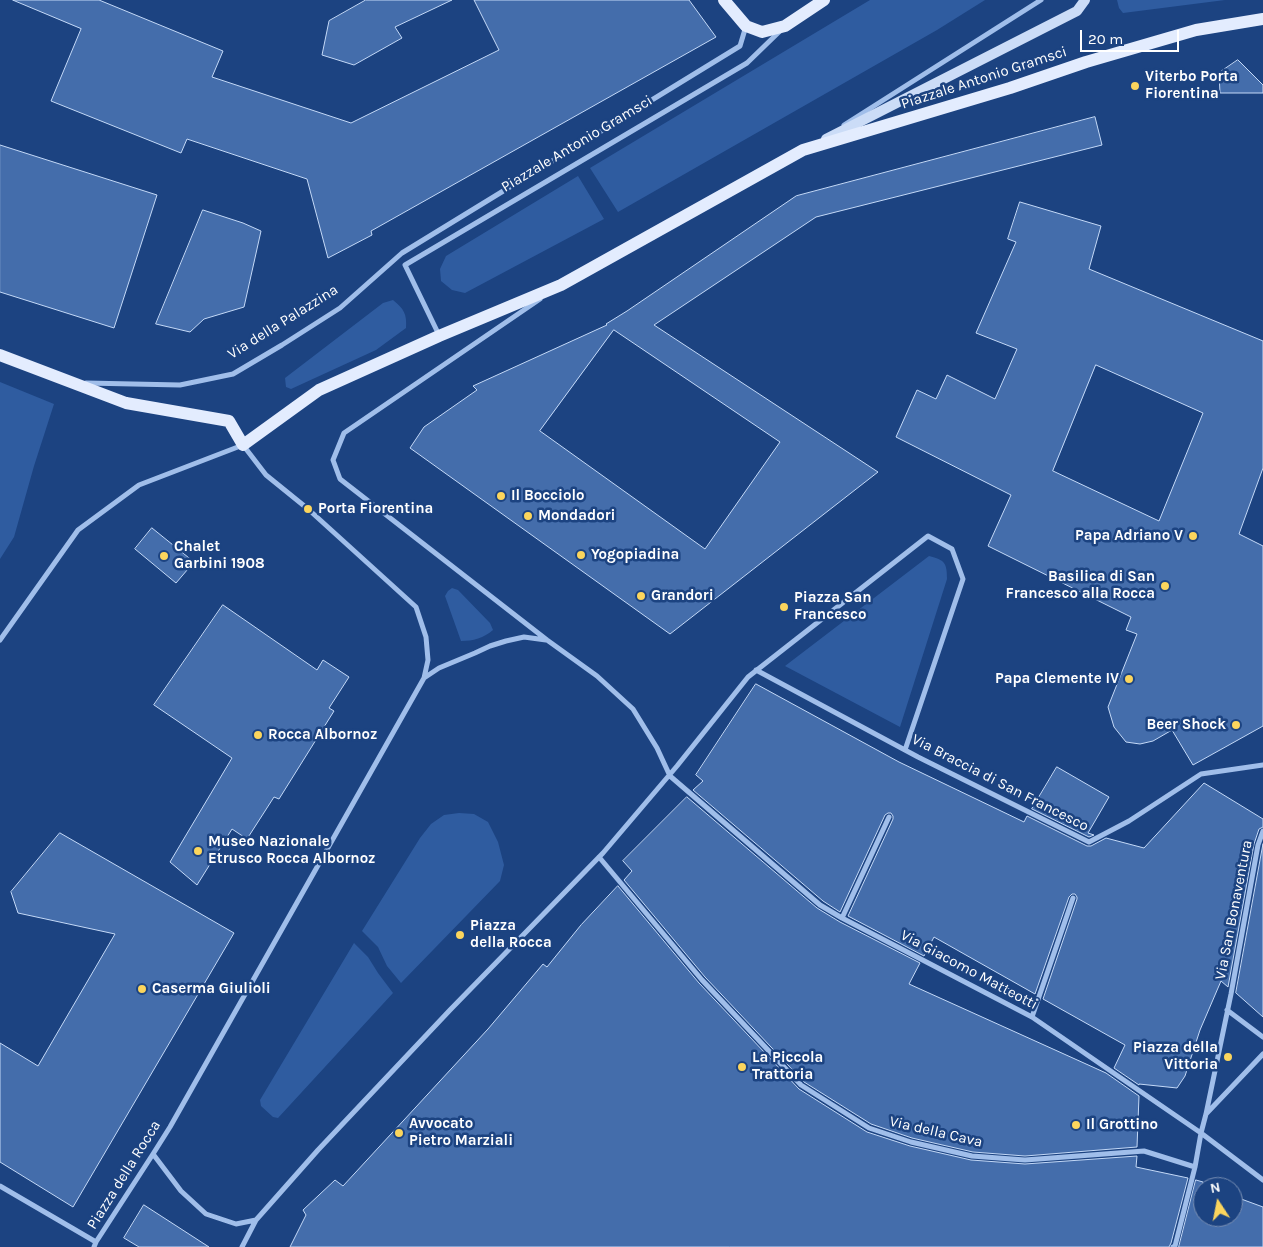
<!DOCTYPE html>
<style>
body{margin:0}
#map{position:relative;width:1263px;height:1247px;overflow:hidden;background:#1c4381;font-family:Karla,sans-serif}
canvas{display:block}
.north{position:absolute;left:1193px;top:1177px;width:50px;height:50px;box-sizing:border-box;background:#1c4381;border:1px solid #778eb3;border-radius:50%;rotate:349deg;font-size:14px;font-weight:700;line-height:20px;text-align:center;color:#fff}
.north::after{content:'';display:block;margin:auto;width:18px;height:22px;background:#fbd55d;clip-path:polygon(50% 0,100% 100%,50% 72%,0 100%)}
.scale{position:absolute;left:1080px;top:30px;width:99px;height:22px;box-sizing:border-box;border:2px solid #fff;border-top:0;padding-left:6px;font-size:15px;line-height:18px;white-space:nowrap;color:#fff;-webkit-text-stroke:4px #1c4381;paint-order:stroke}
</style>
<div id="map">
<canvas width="1263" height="1247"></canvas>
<div class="north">N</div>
<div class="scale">20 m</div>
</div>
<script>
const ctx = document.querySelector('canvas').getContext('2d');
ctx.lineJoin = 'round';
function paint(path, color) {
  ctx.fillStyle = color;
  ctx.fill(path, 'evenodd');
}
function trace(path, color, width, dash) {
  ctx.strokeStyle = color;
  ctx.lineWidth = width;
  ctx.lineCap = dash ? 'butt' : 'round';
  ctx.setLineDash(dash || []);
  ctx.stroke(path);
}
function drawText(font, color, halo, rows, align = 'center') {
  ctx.font = font + ' Karla,sans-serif';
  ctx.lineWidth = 5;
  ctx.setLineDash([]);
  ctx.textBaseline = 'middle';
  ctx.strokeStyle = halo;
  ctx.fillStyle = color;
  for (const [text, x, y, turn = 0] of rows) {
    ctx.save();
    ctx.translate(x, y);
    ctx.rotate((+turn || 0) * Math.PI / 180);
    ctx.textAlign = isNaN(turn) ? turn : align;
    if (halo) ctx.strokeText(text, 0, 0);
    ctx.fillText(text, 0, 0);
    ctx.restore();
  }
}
paint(new Path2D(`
 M870 0H985L937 30 618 212 590 168Z
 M1117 0H1225L1123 13 1119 8Z
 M578 176 604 219 465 293 452 290 441 281 440 269 446 256Z
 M393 300C404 309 407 314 406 328L376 350 291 389 286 387 285 378 383 303Z
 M0 382 54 404 34 466 14 537 0 559Z
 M929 556C945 560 947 563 947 579L900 727 785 666Z
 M452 588 458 590 490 623 493 630C484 638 473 641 461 641L445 596 448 591Z
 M459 813 474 814 488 822 498 842 504 865 500 881 401 983 387 966 378 947 362 931 420 838 431 824 444 815Z
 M354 943 368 957 378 973 393 993 278 1118 273 1117 261 1106 260 1100Z`), '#2f5ca0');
const building = new Path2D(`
 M13 0H99L223 51 212 77 351 123 499 50 474 0H689L716 37 371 231 372 235 328 258 307 179 187 139 181 153 51 101 81 29Z
 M366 0H452L395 27 402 38 354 65 322 55 329 21Z
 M1238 60 1263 85V93H1220L1219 73Z
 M1095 117 1102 145 816 217 654 325 878 472 670 634 410 448 424 427 477 390 473 386 607 325 606 324 627 311 796 196ZM614 330 780 442 705 549 540 431Z
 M0 145 157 195 114 328 0 292Z
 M1020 202 1101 226 1089 269 1263 341V468L1239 534 1263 546V726L1193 765 1172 730 1153 741 1140 744 1126 742 1114 727 1108 707 1137 634 1126 630 1131 617 988 546 1011 495 896 437 917 390 936 399 947 375 995 399 1017 349 976 333 1016 242 1008 239ZM1096 365 1203 413 1159 521 1053 471Z
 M203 210 243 223 261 231 244 307 204 319 190 332 156 324Z
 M152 528 194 562 176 583 135 549Z
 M223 605 317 670 323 660 349 677 329 708 334 711 279 799 274 797 247 839 232 829 197 885 170 862 232 758 154 705Z
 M756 684 899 762 1024 822 1027 816 1087 846H1091L1106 838 1144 848 1204 783 1263 819V827L1259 829 1254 844 1228 987 1221 981 1200 1030 1185 1076 1177 1088 1139 1084V1085L1114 1068 1125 1045 1043 999 1077 899V897L1075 894H1072L1069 897 1035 994 934 937 924 956 848 916 893 819V816L891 813H888L885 815 840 912 823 901 693 790 703 781 696 775Z
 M1057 767 1109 797 1088 833 1094 835 1089 837 1032 809Z
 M687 797 817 908 840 922 920 963 909 984 1106 1073 1139 1096 1137 1147 1025 1156 973 1152 912 1138 871 1124 804 1082 705 977 624 880 632 871 623 861Z
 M60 833 234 933 73 1207 0 1162V1043L38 1066 115 934 18 913 11 892Z
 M1263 844V1017L1236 993Z
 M618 886 699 983 799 1089 867 1132 910 1146 971 1160 1025 1164 1137 1156 1136 1167 1188 1178 1171 1243 1169 1247H290L306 1215 303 1210 335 1180 343 1186 488 1029 543 964 547 967 581 925Z
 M1196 1180 1203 1182V1184L1210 1187H1203V1217H1233V1196L1263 1207V1247H1179Z
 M144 1205 209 1247H139L124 1238Z`);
paint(building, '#446dab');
trace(building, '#c4d9f7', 1);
trace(new Path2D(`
 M844 125 1041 0
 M540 299 344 433 333 460 340 479 547 640 597 676 633 709 657 748 670 776 820 905 842 918 1032 1017 1201 1133 1263 1180
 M439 335 405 265 747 63 780 31
 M86 383 180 385 233 374 282 345 340 308 402 253 740 46 746 26
 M0 640 78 530 139 485 243 445 266 475 308 509 416 607 426 637 428 660 424 678 170 1127 153 1154 96 1242 94 1247
 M756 670 918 757 1089 842 1129 821 1201 774 1263 765
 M424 678 439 668 475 653 490 646 506 641 524 637 546 640
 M599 857 702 980 801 1085 869 1128 911 1142 972 1156 1025 1160 1144 1151 1195 1167 1201 1133 1206 1114 1231 994 1258 845 1263 831
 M842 918 889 817
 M1227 1010 1263 1037
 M1032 1017 1073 898
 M1206 1114 1263 1054
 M153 1154 181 1191 206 1214 236 1224 256 1220
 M0 1186 96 1242
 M242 1247 256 1220 318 1150 450 1010 603 853 677 766 748 677 928 536 952 549 963 579 905 750
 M1173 1247 1175 1246 1195 1167`), '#a0beea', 5);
trace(new Path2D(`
 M826 139 1077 11 1085 0`), '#cbdcf7', 10);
trace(new Path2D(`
 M724 0 746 26 762 32 785 26 824 0
 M0 355 126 403 229 421 243 445 319 390 439 336 561 285 803 150 1010 88 1086 62 1196 30 1263 19`), '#e3ecfe', 12);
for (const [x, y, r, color] of [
 [1135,86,5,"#fbd55d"],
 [501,496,5,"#fbd55d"],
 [308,509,5,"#fbd55d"],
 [528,516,5,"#fbd55d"],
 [1193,536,5,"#fbd55d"],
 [581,555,5,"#fbd55d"],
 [164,556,5,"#fbd55d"],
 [1165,586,5,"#fbd55d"],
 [641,596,5,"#fbd55d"],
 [784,607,5,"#fbd55d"],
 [1129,679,5,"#fbd55d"],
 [1236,725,5,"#fbd55d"],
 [258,735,5,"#fbd55d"],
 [198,851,5,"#fbd55d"],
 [460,935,5,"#fbd55d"],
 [142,989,5,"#fbd55d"],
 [1228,1057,5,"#fbd55d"],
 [742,1067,5,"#fbd55d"],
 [1076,1125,5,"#fbd55d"],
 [399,1133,5,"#fbd55d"]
]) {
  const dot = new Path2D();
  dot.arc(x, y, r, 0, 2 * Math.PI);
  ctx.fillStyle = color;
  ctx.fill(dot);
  trace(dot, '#1c4381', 2);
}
drawText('bold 15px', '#fff', '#1c4381', [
 ["Viterbo Porta",1145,77],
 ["Fiorentina",1145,94],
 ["Il Bocciolo",511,496],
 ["Porta Fiorentina",318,509],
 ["Mondadori",538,516],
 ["Papa Adriano V",1183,536,"right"],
 ["Chalet",174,547],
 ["Garbini 1908",174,564],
 ["Yogopiadina",591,555],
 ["Basilica di San",1155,577,"right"],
 ["Francesco alla Rocca",1155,594,"right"],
 ["Grandori",651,596],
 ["Piazza San",794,598],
 ["Francesco",794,615],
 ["Papa Clemente IV",1119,679,"right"],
 ["Beer Shock",1226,725,"right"],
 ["Rocca Albornoz",268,735],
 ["Museo Nazionale",208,842],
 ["Etrusco Rocca Albornoz",208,859],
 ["Piazza",470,926],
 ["della Rocca",470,943],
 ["Caserma Giulioli",152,989],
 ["Piazza della",1218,1048,"right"],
 ["Vittoria",1218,1065,"right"],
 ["La Piccola",752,1058],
 ["Trattoria",752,1075],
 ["Avvocato",409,1124],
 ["Pietro Marziali",409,1141],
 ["Il Grottino",1086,1125]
], 'left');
drawText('15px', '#fff', '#1c4381', [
 ["Piazzale Antonio Gramsci",984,78,-18],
 ["Piazzale Antonio Gramsci",577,144,-31],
 ["Via della Palazzina",283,322,-32],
 ["Via Braccia di San Francesco",1000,783,27],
 ["Via San Bonaventura",1234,910,-79],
 ["Via Giacomo Matteotti",969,970,28],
 ["Via della Cava",936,1132,13],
 ["Piazza della Rocca",124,1175,-58]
]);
</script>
